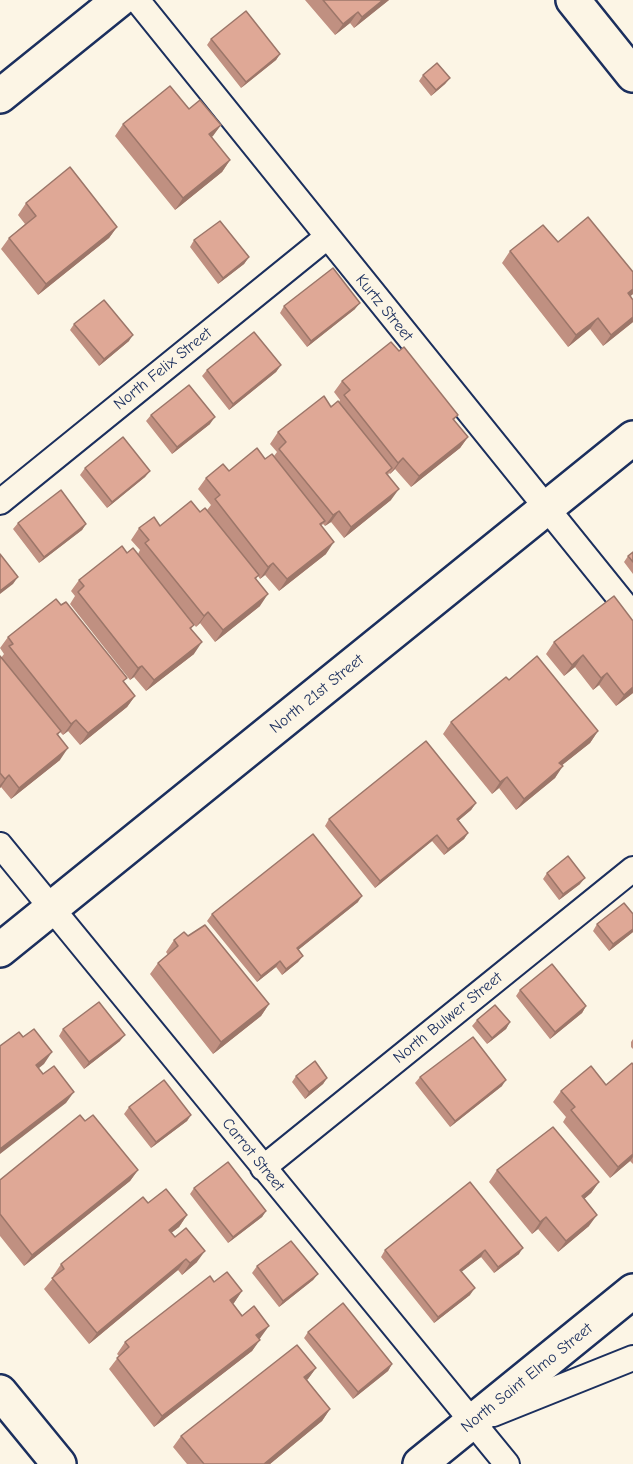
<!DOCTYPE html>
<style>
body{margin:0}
canvas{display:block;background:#fcf5e5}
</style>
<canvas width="633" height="1464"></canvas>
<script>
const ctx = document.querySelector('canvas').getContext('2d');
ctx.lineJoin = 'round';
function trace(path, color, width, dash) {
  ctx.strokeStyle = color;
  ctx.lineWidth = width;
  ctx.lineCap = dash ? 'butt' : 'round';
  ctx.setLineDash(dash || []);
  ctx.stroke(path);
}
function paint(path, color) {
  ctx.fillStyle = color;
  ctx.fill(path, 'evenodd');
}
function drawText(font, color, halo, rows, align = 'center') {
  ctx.font = font + ' "Comic Neue",sans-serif';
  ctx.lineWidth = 5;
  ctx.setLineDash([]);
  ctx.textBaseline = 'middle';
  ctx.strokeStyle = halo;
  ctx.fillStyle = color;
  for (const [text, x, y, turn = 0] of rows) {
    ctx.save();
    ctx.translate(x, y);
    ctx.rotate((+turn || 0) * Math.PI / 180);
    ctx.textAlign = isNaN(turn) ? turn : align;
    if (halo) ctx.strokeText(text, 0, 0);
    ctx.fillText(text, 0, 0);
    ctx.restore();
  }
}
const service = new Path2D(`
 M137 0 633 615
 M0 502 327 237
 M0 845 507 1464
 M263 1168 633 869
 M493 1414 633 1358`);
const minor = new Path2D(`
 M573 0 633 75
 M0 96 119 0
 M0 950 633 438
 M0 1392 59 1464
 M420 1464 633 1291`);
trace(service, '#1b2f5e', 28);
trace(minor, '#1b2f5e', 38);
trace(service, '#fcf5e5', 24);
trace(minor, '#fcf5e5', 33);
paint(new Path2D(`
 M305 0H389L354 28 350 23 335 35Z
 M211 39 280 54 276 60 241 88 207 45Z
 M423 75 450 78 445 84 431 96 419 81Z
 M189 109 221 125 211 137 230 160 222 172 175 210 115 136 123 124Z
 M26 203 117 227 109 238 38 295 1 249 9 238 25 224 18 215Z
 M194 240 249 257 244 264 218 284 190 247Z
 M558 242 633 294 630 296 633 300V322L603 346 590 329 568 347 502 263 510 251Z
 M284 306 355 309 307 347 280 313Z
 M74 324 129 341 99 366 70 330Z
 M281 365 276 372 229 410 202 376 207 370Z
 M342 381 458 415 454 420 468 437 460 448 411 487 395 469 390 474 389 473 388 475 391 500 344 538 331 522 325 526 323 524 321 526 326 554 279 591 265 575 260 579 258 576 256 579 260 606 215 642 200 623 196 627 185 613 194 625 191 629 194 654 146 691 134 677 130 680 70 604 75 596 71 591 79 580 127 553 138 554 140 550 131 540 139 528 160 526 207 510 211 505 198 489 206 478 265 459 274 456 277 452 270 444 278 432 339 402 340 400 334 392Z
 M151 415 210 424 172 454 146 421Z
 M85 468 150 471 145 477 107 508 80 475Z
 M18 523 86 524 82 530 39 563 13 529Z
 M633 552V574L624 562 628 556Z
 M614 596 633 693 616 706 599 685 593 690 575 667 564 676 546 654 554 642Z
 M8 637 124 682 135 696 127 707 80 745 68 731 63 735 60 732 58 735 60 760 11 799 1 787 0 788V656L1 658 4 654 0 648Z
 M509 680 598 731 590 743 562 765 555 778 516 810 499 788 492 794 443 734 451 722Z
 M476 803 471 810 458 821 468 833 464 839 444 855 432 841 375 888 325 826 329 819Z
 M547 873 580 884 559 900 543 879Z
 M358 902 298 950 303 956 298 962 282 975 276 967 257 982 207 921 212 914Z
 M597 924 633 932 609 951 593 931Z
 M188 936 269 1004 261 1016 213 1054 150 974 158 963 168 955 166 952 174 940Z
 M520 990 586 1006 582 1013 550 1039 516 996Z
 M477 1020 510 1022 506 1029 487 1044 472 1026Z
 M63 1029 120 1041 84 1069 59 1036Z
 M633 1039V1049L631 1047V1042Z
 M633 1065V1164L630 1161 610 1178 563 1122 566 1117 553 1102 561 1091 606 1085Z
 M296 1076 327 1078 323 1084 305 1099 292 1082Z
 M420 1077 502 1086 450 1127 415 1083Z
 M129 1107 191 1115 187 1121 151 1148 124 1114Z
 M85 1121 138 1170 130 1181 24 1266 0 1236V1180Z
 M497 1170 599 1182 591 1193 584 1199 589 1226 558 1252 538 1229 532 1234 489 1182Z
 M470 1182 519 1254 494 1273 481 1257 461 1272 470 1295 434 1323 381 1257 385 1250Z
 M194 1188 266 1211 262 1217 228 1243 190 1194Z
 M148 1203 187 1215 179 1227 171 1233 197 1262 182 1275 178 1270 89 1344 44 1289 54 1277 53 1276 61 1264Z
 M257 1266 318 1274 313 1280 279 1307 252 1273Z
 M214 1282 242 1291 233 1304 261 1337 252 1351 154 1427 109 1369 119 1356 117 1354 125 1342Z
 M308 1332 392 1364 388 1371 353 1399 304 1338Z
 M316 1368 307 1380 330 1409 322 1421 270 1464H187L173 1447 181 1436Z`), '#c09081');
paint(new Path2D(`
 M383 0H389L354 28 362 17Z
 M358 12 350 23 335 35 343 24Z
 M280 54 276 60 241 88 246 82Z
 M450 78 445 84 431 96 436 90Z
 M221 125 213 136 201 146 209 134Z
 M230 160 222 172 175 210 183 198Z
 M117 227 109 238 38 295 46 284Z
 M249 257 244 264 218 284 223 278Z
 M633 289V294L620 305 628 293Z
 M360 303 355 309 307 347 311 341Z
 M633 317V322L603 346 611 335Z
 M598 318 590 329 568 347 576 335Z
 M133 335 129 341 99 366 104 359Z
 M281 365 276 372 229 410 233 404Z
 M215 417 210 424 172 454 177 447Z
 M468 437 460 448 411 487 419 476Z
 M403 458 395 469 390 474 398 463Z
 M150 471 145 477 107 508 112 502Z
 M399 489 391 500 344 538 351 527Z
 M339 511 331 522 325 526 333 515Z
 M86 524 82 530 39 563 44 557Z
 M334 542 326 554 279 591 287 579Z
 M273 563 265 575 260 579 268 567Z
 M18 577 13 584 0 594V591Z
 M268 594 260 606 215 642 223 630Z
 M208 612 200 623 196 627 204 616Z
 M202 642 194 654 146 691 154 680Z
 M583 655 575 667 564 676 572 665Z
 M142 666 134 677 130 680 138 668Z
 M607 673 599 685 593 690 601 678Z
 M633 687V693L616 706 624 695Z
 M135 696 127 707 80 745 88 733Z
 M76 720 68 731 63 735 71 724Z
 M598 731 590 743 551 774 559 763Z
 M68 748 60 760 11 799 19 788Z
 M563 766 555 778 516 810 524 799Z
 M9 775 1 787 0 788V785L5 779Z
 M507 777 499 788 492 794 500 782Z
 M476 803 471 810 452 826 457 819Z
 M468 833 464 839 444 855 448 849Z
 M437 835 432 841 375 888 380 881Z
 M585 878 580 884 559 900 563 894Z
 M362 896 358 902 292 955 297 948Z
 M633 929V932L609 951 613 944Z
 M303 956 298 962 282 975 286 969Z
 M280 961 276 967 257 982 261 976Z
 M269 1004 261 1016 213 1054 221 1042Z
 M586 1006 582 1013 550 1039 555 1032Z
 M510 1022 506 1029 487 1044 492 1038Z
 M125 1035 120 1041 84 1069 89 1062Z
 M52 1052 44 1064 28 1077 36 1065Z
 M327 1078 323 1084 305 1099 309 1092Z
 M506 1080 502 1086 450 1127 455 1121Z
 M74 1092 66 1103 0 1154V1149Z
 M191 1115 187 1121 151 1148 156 1142Z
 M633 1154V1157L630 1161 610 1178 618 1167Z
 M138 1170 130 1181 24 1266 32 1255Z
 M599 1182 591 1193 574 1208 582 1196Z
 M266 1211 262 1217 228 1243 233 1237Z
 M187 1215 179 1227 161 1241 169 1230Z
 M597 1215 589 1226 558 1252 566 1241Z
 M546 1217 538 1229 532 1234 540 1222Z
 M523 1248 519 1254 494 1273 498 1267Z
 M485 1250 481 1257 456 1276 460 1270Z
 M205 1251 197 1262 182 1275 190 1263Z
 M186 1259 178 1270 89 1344 97 1333Z
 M318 1274 313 1280 279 1307 283 1301Z
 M475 1288 470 1295 434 1323 438 1317Z
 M242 1291 234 1303 222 1312 230 1300Z
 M269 1326 261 1337 248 1347 256 1335Z
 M260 1340 252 1351 154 1427 162 1416Z
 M392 1364 388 1371 353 1399 358 1392Z
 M316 1368 308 1379 296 1388 304 1377Z
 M330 1409 322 1421 270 1464H264Z`), '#9c7669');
const building = new Path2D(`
 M323 0H383L362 17 358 12 343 24Z
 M246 11 280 54 246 82 211 39Z
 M437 63 450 78 436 90 423 75Z
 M170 86 189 109 200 100 221 125 209 134 230 160 183 198 123 124Z
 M70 167 117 227 46 284 9 238 36 216 26 203Z
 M588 217 633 272V289L628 293 633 300V317L611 335 598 318 576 335 510 251 543 225 558 242Z
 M220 221 249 257 223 278 194 240Z
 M333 268 360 303 311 341 284 306Z
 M104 300 133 335 104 359 74 324Z
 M254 332 281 365 233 404 207 370Z
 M391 342 399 351 404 347 458 415 453 419 468 437 419 476 403 458 398 463 344 395 350 390 342 381Z
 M189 385 215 417 177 447 151 415Z
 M324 396 331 407 338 401 392 468 386 473 399 489 351 527 339 511 333 515 279 449 286 442 278 432Z
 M123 437 150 471 112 502 85 468Z
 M257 448 265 459 272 454 325 521 320 524 334 542 287 579 273 563 268 567 215 499 220 495 206 478 223 464 229 471Z
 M61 490 86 524 44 557 18 523Z
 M191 501 200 512 205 508 259 575 255 578 268 594 223 630 208 612 204 616 145 543 149 540 139 528 154 517 160 526Z
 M122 546 127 553 133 548 194 625 190 628 202 642 154 680 142 666 138 668 78 592 84 586 79 580Z
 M633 552V562L628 556Z
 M0 554 18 577 0 591Z
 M614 596 633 621V687L624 695 607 673 601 678 583 655 572 665 554 642Z
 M56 599 61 605 66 602 127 678 123 681 135 696 88 733 76 720 71 724 9 646 13 644 8 637Z
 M0 656 61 731 57 734 68 748 19 788 9 775 5 779 0 773Z
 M537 656 598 731 559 763 563 766 524 799 507 777 500 782 451 722 506 677 509 680Z
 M426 741 476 803 457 819 468 833 448 849 437 835 380 881 329 819Z
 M313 834 362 896 297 948 303 956 286 969 280 961 261 976 212 914Z
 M568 856 585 878 563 894 547 873Z
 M624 903 633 914V929L613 944 597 924Z
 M205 925 269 1004 221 1042 158 963 178 946 174 940 184 932 188 936Z
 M552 964 586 1006 555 1032 520 990Z
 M99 1002 125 1035 89 1062 63 1029Z
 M495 1005 510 1022 492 1038 477 1020Z
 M34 1029 52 1052 36 1065 43 1074 54 1066 74 1092 0 1149V1046L19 1032 23 1037Z
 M473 1037 506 1080 455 1121 420 1077Z
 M315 1061 327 1078 309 1092 296 1076Z
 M632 1063 633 1065V1154L618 1167 571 1110 575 1107 561 1091 591 1066 606 1085Z
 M164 1080 191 1115 156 1142 129 1107Z
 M80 1115 85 1121 93 1115 138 1170 32 1255 0 1214V1180Z
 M553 1127 599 1182 582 1196 597 1215 566 1241 546 1217 540 1222 497 1170Z
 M228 1162 266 1211 233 1237 194 1188Z
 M470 1182 523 1248 498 1267 485 1250 460 1270 475 1288 438 1317 385 1250Z
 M166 1189 187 1215 169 1230 175 1237 186 1228 205 1251 190 1263 186 1259 97 1333 52 1278 64 1269 61 1264 143 1197 148 1203Z
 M291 1241 318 1274 283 1301 257 1266Z
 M227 1272 242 1291 230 1300 242 1316 254 1306 269 1326 256 1335 260 1340 162 1416 117 1358 129 1347 125 1342 210 1276 214 1282Z
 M343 1303 392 1364 358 1392 308 1332Z
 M297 1345 316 1368 304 1377 330 1409 264 1464H204L181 1436Z`);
paint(building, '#dfa896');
trace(building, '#9c7669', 1.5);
drawText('16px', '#1b2f5e', '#fcf5e5', [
 ["Kurtz Street",384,308,51],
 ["North Felix Street",163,369,-39],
 ["North 21st Street",317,694,-39],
 ["North Bulwer Street",448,1018,-39],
 ["Carrot Street",253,1155,51],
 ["North Saint Elmo Street",527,1378,-39]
]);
</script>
